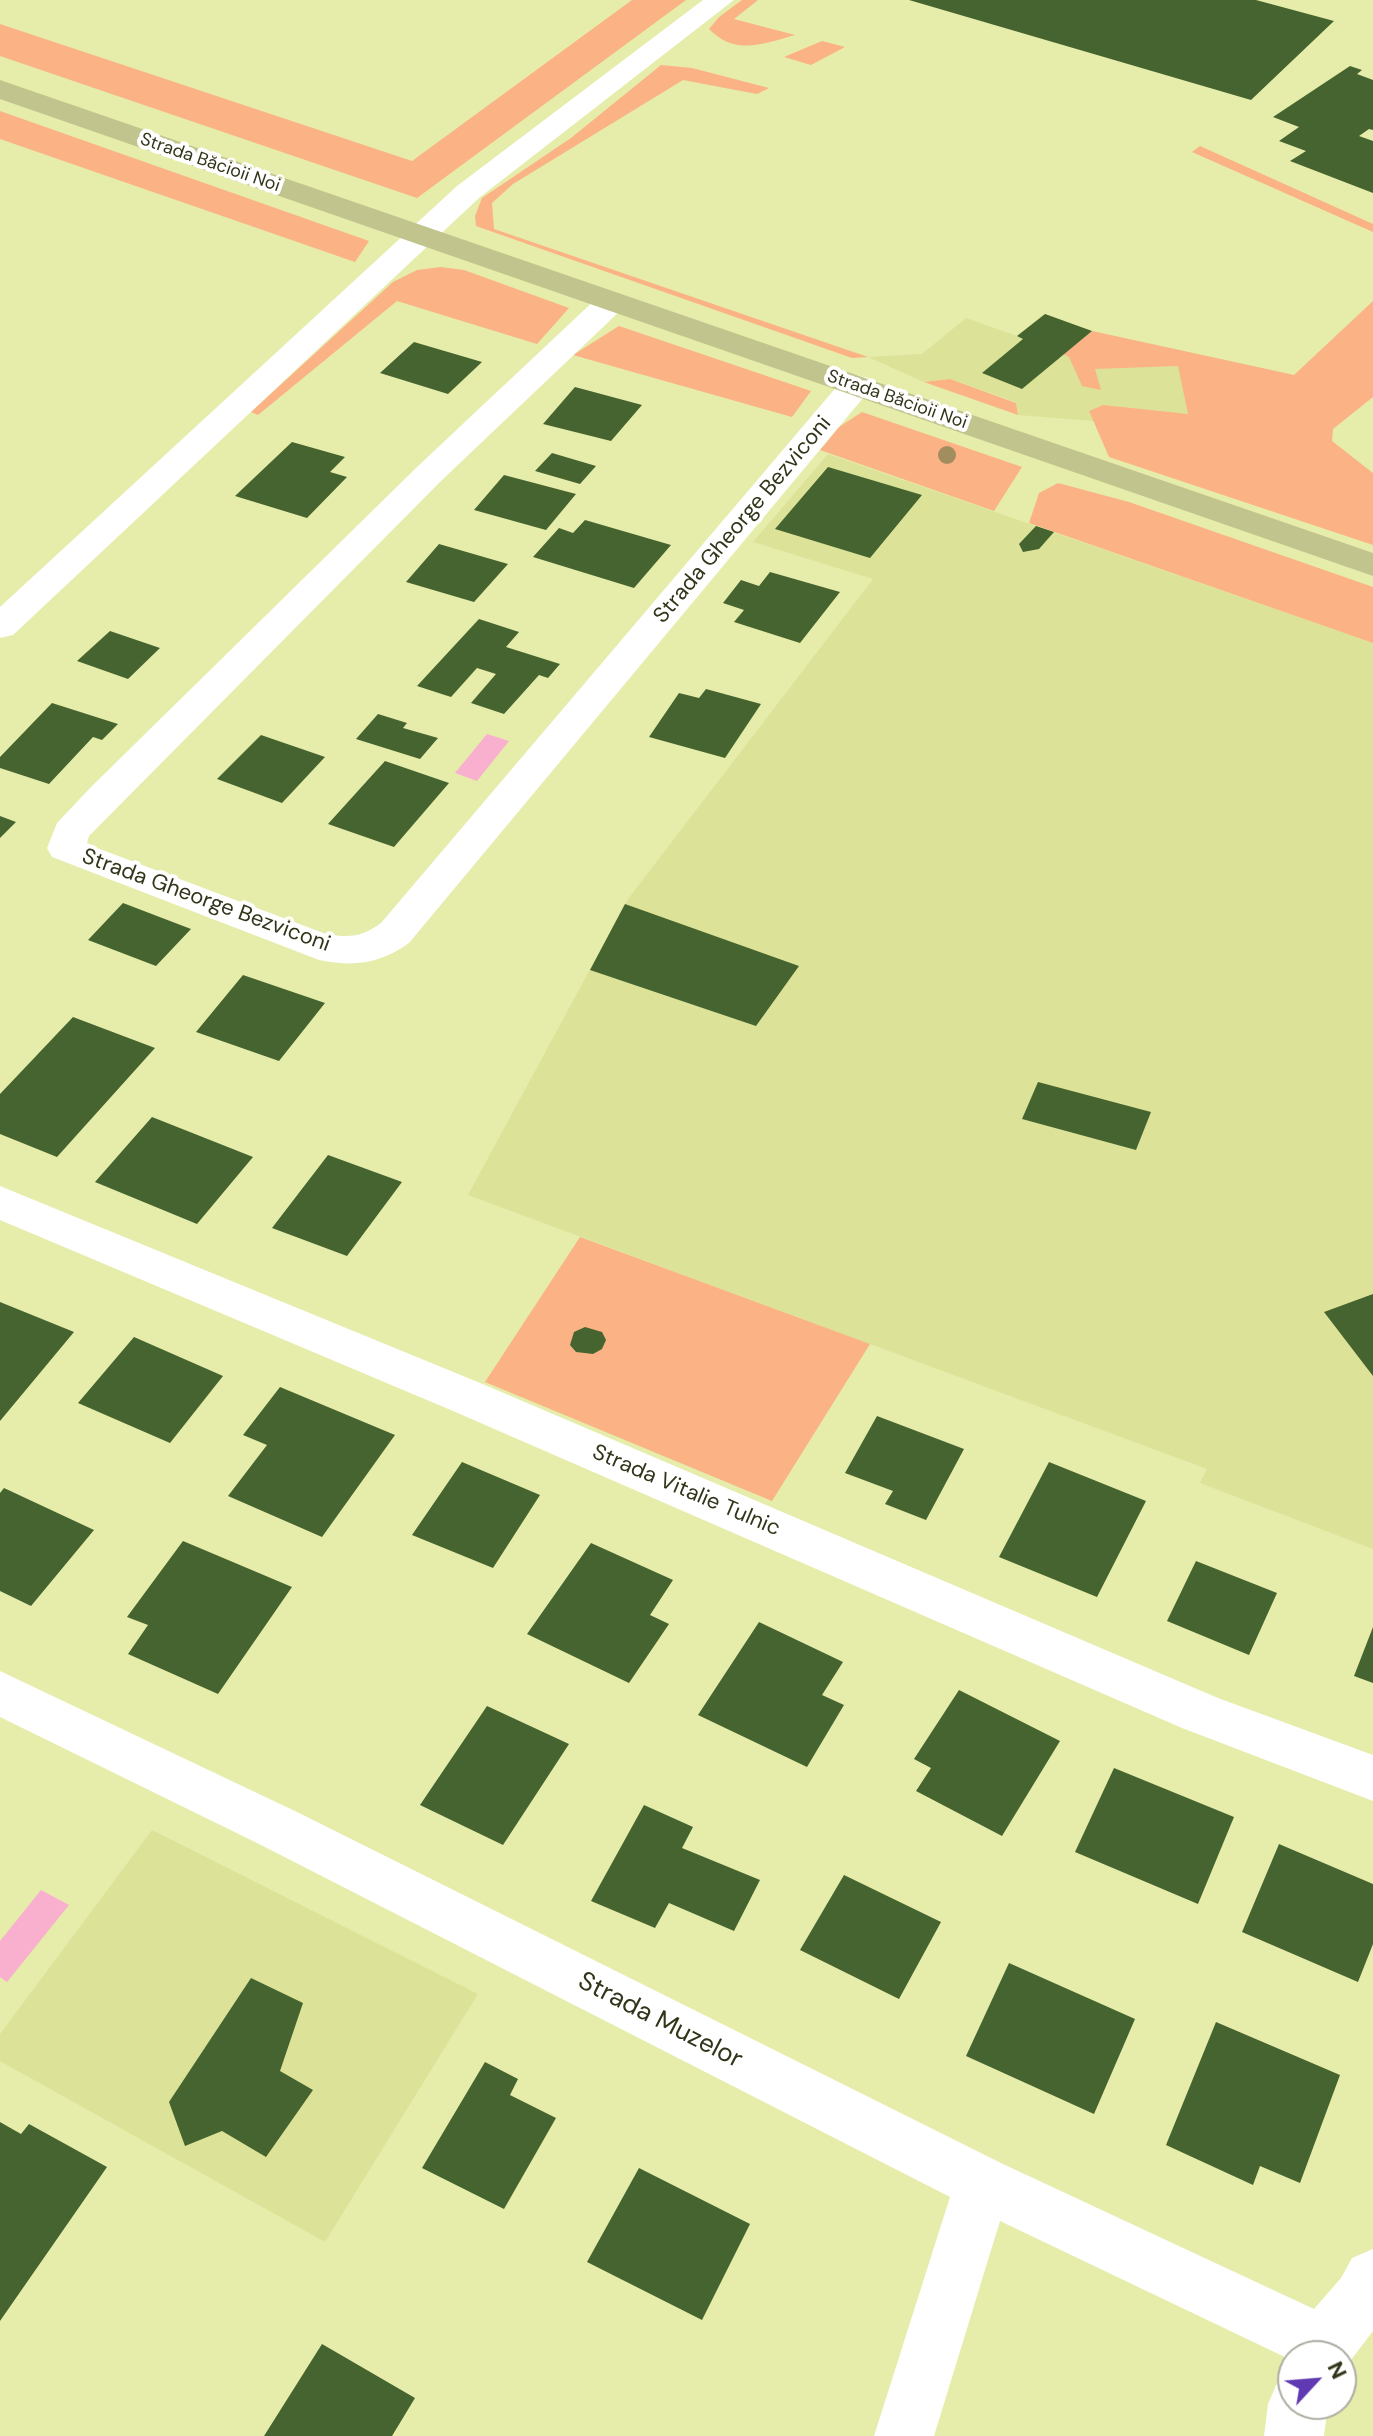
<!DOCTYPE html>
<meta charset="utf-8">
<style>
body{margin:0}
#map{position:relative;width:1373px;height:2436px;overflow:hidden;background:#e6ecaa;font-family:"DM Sans",sans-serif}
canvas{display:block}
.north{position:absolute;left:1277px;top:2340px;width:80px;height:80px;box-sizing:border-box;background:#fff;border:2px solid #adaea3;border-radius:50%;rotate:64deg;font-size:22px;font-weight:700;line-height:32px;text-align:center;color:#33351a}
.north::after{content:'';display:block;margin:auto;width:28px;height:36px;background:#603ab2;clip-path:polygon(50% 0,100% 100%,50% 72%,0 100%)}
</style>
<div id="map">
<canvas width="1373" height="2436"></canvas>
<div class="north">N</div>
</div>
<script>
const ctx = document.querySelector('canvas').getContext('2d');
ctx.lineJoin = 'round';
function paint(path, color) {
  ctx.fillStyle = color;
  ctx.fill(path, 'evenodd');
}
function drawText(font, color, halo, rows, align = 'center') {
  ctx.font = font + ' "DM Sans",sans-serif';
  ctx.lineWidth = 8;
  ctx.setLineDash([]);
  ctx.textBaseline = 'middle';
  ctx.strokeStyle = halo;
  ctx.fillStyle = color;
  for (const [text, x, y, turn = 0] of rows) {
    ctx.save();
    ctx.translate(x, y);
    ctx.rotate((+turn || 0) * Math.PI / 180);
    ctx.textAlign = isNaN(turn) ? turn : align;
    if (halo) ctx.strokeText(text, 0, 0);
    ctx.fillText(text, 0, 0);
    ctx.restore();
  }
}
paint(new Path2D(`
 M1045 314 1092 331 1294 375 1232 432 1018 415 1016 402 950 379 924 382 868 357 922 354 966 318 1017 336Z
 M828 454 1373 643V1549L1200 1483 1207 1469 468 1195 628 899 873 579 753 542Z
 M152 1830 478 1994 325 2242 0 2061V2034Z`), '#dce399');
paint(new Path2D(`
 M632 0H686L417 198 0 56V24L412 161Z
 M742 0H758L734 19 795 35C763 44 735 56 709 29L719 17Z
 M822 41 845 47 811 65 784 57Z
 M661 65 692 68 769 88 757 94 683 80 513 184 492 203 494 229 868 357 852 358 476 226 475 216 482 198 571 138Z
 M0 111 369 241 355 262 0 139Z
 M1200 146 1373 224V232L1192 152Z
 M441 267 464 270 569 308 537 344 397 301 258 415 251 412 393 282 417 270Z
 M1373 301V397L1333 429 1332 441 1373 473V545L1109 457 1089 411 1103 405 1188 414 1178 366 1095 369 1101 390 1082 386 1069 357 1063 354 1092 331 1294 375Z
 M619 326 811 391 792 417 573 355Z
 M950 379 1016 403 1018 415 924 382Z
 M862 412 1022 467 994 511 820 450 839 427Z
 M1058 483 1129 502 1373 587V643L1029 523 1039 493Z
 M580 1237 870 1344 772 1501 485 1382Z`), '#fbb284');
paint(new Path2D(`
 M487 734 509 741 477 781 455 773Z
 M41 1890 69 1905 7 1982 0 1977V1941Z`), '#f9b0ce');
paint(new Path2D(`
 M909 0H1256L1334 21 1251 100Z
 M1350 66 1362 70 1357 74 1373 80V130L1369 129 1359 136 1373 141V193L1290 161 1306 151 1279 141 1299 127 1273 117Z
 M1045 314 1092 331 1022 389 982 373 1023 339 1017 336Z
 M414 342 482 362 448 394 380 373Z
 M575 387 642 405 611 441 543 424Z
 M292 442 345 457 330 472 347 477 307 518 235 496Z
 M552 453 596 466 580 484 535 471Z
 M828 467 922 495 870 558 775 529Z
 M504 475 576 494 546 530 474 510Z
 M585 520 671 545 634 588 533 557 559 528 573 533Z
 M1036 526 1054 532 1039 549 1023 552 1019 544Z
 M439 544 508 564 474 602 406 582Z
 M770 572 840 592 800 643 734 622 744 610 723 603 741 580 759 586Z
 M479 619 519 632 506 647 560 664 548 678 539 675 504 714 471 703 496 674 477 668 451 697 417 686Z
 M110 631 160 648 128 679 77 661Z
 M706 689 761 704 725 758 649 737 679 693 699 698Z
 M52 703 118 724 102 740 93 737 49 784 0 768V757Z
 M378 714 407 723 403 728 438 738 420 759 356 739Z
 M261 735 325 757 282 803 217 779Z
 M385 761 449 783 394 847 328 824Z
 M0 816 16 822 0 838Z
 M123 903 191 929 156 966 88 940Z
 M625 904 799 966 756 1026 590 970Z
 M243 975 325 1003 279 1061 196 1032Z
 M73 1017 155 1048 57 1157 0 1134V1094Z
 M1038 1082 1151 1112 1136 1150 1022 1119Z
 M152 1117 253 1157 197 1224 95 1182Z
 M328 1155 402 1182 347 1256 272 1228Z
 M1373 1294V1376L1324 1312Z
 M0 1302 74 1332 0 1421Z
 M585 1327 602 1332 606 1340 602 1349 593 1354 576 1352 570 1345 574 1332Z
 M134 1337 223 1376 170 1443 78 1403Z
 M280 1387 395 1435 322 1537 228 1496 267 1445 243 1435Z
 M877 1416 964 1449 926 1520 885 1504 893 1491 845 1473Z
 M462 1462 540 1495 493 1568 412 1535Z
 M1049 1462 1146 1501 1097 1597 999 1557Z
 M4 1488 94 1530 31 1606 0 1591V1493Z
 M183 1541 292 1587 218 1694 128 1654 148 1625 127 1617Z
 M591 1543 673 1580 650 1615 669 1624 629 1683 527 1634Z
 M1196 1561 1277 1593 1249 1655 1167 1621Z
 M759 1622 843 1662 822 1695 844 1705 807 1767 698 1715Z
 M1373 1627V1683L1354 1676Z
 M959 1690 1060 1741 1002 1836 916 1791 931 1768 914 1759Z
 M487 1706 569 1744 503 1845 420 1805Z
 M1114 1768 1234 1817 1198 1904 1075 1852Z
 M644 1805 693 1827 682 1848 760 1880 734 1931 669 1903 655 1928 591 1901Z
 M1279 1844 1373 1884V1944L1358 1982 1242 1932Z
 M844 1875 941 1922 899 1999 800 1950Z
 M1009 1963 1135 2019 1094 2114 966 2056Z
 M251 1978 303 2003 280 2071 313 2090 266 2157 222 2131 185 2146 169 2102Z
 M1216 2022 1340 2075 1300 2183 1260 2166 1253 2185 1166 2145Z
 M485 2062 518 2079 510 2095 556 2118 504 2209 422 2168Z
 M0 2122 21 2134 29 2124 107 2167 0 2321Z
 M639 2168 750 2224 702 2320 587 2262Z
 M322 2344 415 2398 392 2436H264Z`), '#46642f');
paint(new Path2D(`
 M703 0H734L479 198 13 635 0 638V607L457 186Z
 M609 295 620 297 625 304 620 311 441 481 89 836 87 843 97 848 326 934C350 938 362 937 381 923L844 378 856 375 868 378 872 385 868 392 409 943C380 964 354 967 319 960L52 857 47 848 57 823 91 787 417 467 598 297Z
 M0 1186 485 1385 1218 1698 1373 1755V1801L1182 1728 453 1411 0 1220Z
 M0 1671 297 1812 1003 2164 1314 2309 1341 2278 1352 2258 1373 2249V2331L1341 2373V2356H1293V2368L1289 2359 1000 2221 934 2436H874L950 2197 259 1844 0 1717Z
 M1293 2376V2404H1328L1324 2436H1264L1268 2404 1277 2383Z`), '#fff');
paint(new Path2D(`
 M0 80 1373 553V576L0 99Z`), '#c1c48d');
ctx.fillStyle = '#a28d5f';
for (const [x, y] of [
 [947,455]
]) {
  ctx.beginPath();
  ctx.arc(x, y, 9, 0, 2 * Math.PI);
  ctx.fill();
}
drawText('18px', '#33351a', '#fff', [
 ["Strada Băcioii Noi",210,163,19],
 ["Strada Băcioii Noi",897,400,19]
]);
drawText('22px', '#33351a', '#fff', [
 ["Strada Gheorge Bezviconi",743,520,-50],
 ["Strada Gheorge Bezviconi",206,901,20],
 ["Strada Vitalie Tulnic",686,1491,23]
]);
drawText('26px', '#33351a', '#fff', [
 ["Strada Muzelor",660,2021,27]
]);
</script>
